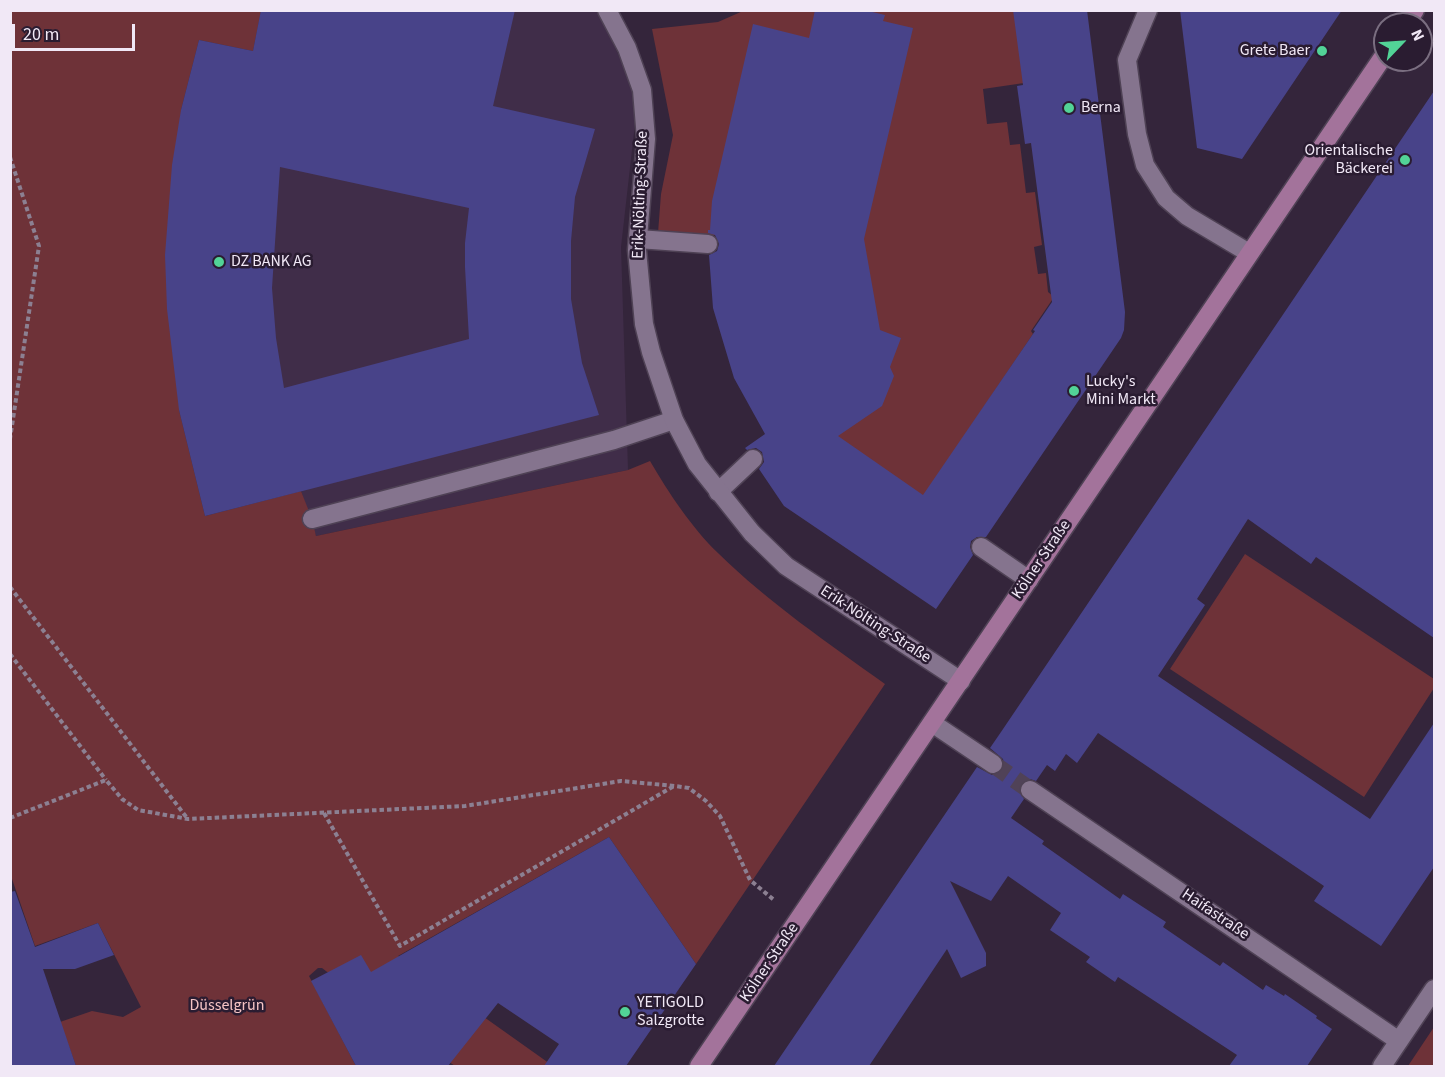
<!DOCTYPE html>
<meta charset="utf-8">
<style>
body{margin:0}
#map{position:relative;width:1445px;height:1077px;overflow:hidden;background:#34253b;font-family:"Source Sans 3",sans-serif}
canvas{display:block}
.frame{position:absolute;inset:0;border:12px solid #f1e8f6;pointer-events:none}
.north{position:absolute;left:1373px;top:12px;width:60px;height:60px;box-sizing:border-box;background:#2a1c31;border:2px solid #7a6e80;border-radius:50%;rotate:65deg;font-size:16px;font-weight:700;line-height:24px;text-align:center;color:#f1e8f6}
.north::after{content:'';display:block;margin:auto;width:21px;height:27px;background:#52d397;clip-path:polygon(50% 0,100% 100%,50% 72%,0 100%)}
.scale{position:absolute;left:12px;top:24px;width:123px;height:27px;box-sizing:border-box;border:3px solid #f1e8f6;border-top:0;padding-left:8px;font-size:18px;line-height:21px;white-space:nowrap;color:#f1e8f6;-webkit-text-stroke:4px #2a1c31;paint-order:stroke}
</style>
<div id="map">
<canvas width="1445" height="1077"></canvas>
<div class="frame"></div>
<div class="north">N</div>
<div class="scale">20 m</div>
</div>
<script>
const ctx = document.querySelector('canvas').getContext('2d');
ctx.lineJoin = 'round';
function paint(path, color) {
  ctx.fillStyle = color;
  ctx.fill(path, 'evenodd');
}
function trace(path, color, width, dash) {
  ctx.strokeStyle = color;
  ctx.lineWidth = width;
  ctx.lineCap = dash ? 'butt' : 'round';
  ctx.setLineDash(dash || []);
  ctx.stroke(path);
}
function drawText(font, color, halo, rows, align = 'center') {
  ctx.font = font + ' "Source Sans 3",sans-serif';
  ctx.lineWidth = 5;
  ctx.setLineDash([]);
  ctx.textBaseline = 'middle';
  ctx.strokeStyle = halo;
  ctx.fillStyle = color;
  for (const [text, x, y, turn = 0] of rows) {
    ctx.save();
    ctx.translate(x, y);
    ctx.rotate((+turn || 0) * Math.PI / 180);
    ctx.textAlign = isNaN(turn) ? turn : align;
    if (halo) ctx.strokeText(text, 0, 0);
    ctx.fillText(text, 0, 0);
    ctx.restore();
  }
}
paint(new Path2D(`
 M201 11H598L638 97 621 247 628 470 316 536 301 491 205 516 178 463 167 150Z`), '#402d49');
paint(new Path2D(`
 M10 11H261L253 51 199 40 181 110 179 410 205 516 301 491 312 519 316 536 628 470 650 461C668 492 692 528 718 553 769 603 828 643 885 684L696 964 609 837 398 956 553 1066H455L400 1028 322 968H318L309 976 356 1066H76L60 1022 92 1011 123 1017 141 1007 98 923 35 946 11 876Z
 M743 11H1014L1024 83 983 89 987 124 1007 122 1010 145 1020 144 1026 193 1035 192 1042 245 1034 247 1038 274 1046 273 1048 292 1054 297 1031 331 1033 334 912 513 829 455 787 238 658 233 661 194 673 135 652 29 718 22Z
 M1245 554 1434 679V688L1364 797 1170 669Z
 M1434 1027V1066H1408Z`), '#6e3238');
paint(new Path2D(`
 M261 10H515L493 106 595 129 575 197 571 241V299L582 363 599 415 205 516 179 410 167 309 165 255 172 165 181 110 199 40 253 51ZM280 167 469 208 465 243V267L469 339 284 388 276 338 272 288Z
 M815 10H864L885 15 883 21 913 28 864 239 880 330 901 338 890 367 894 376 882 406 838 436 923 495 1035 331 1033 330 1052 302 1031 143 1025 144 1017 86 1023 85 1013 10H1087L1125 312 1124 330 1121 338 986 537H977L971 541 970 547 973 555 936 609 784 506 759 469 764 462 762 452 756 448 747 450 745 448 765 434 734 378 713 308 709 255 717 251 719 244 715 235 708 233V230H710L712 201 753 24 809 38Z
 M1180 10H1342L1242 159 1197 148Z
 M1434 91V638L1316 557 1311 564 1248 519 1197 599 1205 605 1158 676 1370 819 1434 723V867L1381 946 1314 901 1324 886 1098 733 1077 763 1066 754 1055 771 1047 765 1036 781 1030 779 1021 783 1019 790 1024 799 1011 818 1044 841 1042 844 1120 899 1123 894 1166 922 1163 927 1220 966 1223 962 1263 990 1266 985 1284 996 1285 994 1317 1016 1316 1018 1332 1029 1307 1066H1229L1237 1055 1118 977 1115 982 1086 962 1090 957 1050 930 1061 913 1008 876 991 901 950 881 986 953V966L961 978 947 949 869 1066H774L977 767 992 775 1002 771 1004 765 1003 759 990 748 1001 732Z
 M609 837 696 964 626 1066H544L559 1044 498 1003 448 1066H356L311 981 361 955 371 972Z
 M15 891 35 947 98 923 114 955 75 969H43L76 1066H10V892Z`), '#484389');
trace(new Path2D(`
 M993 764 1030 790`), '#504257', 18, [18, 9]);
const service = new Path2D(`
 M638 239 708 244
 M718 492 753 459
 M312 519 614 440 674 420
 M981 547 1029 580`);
const minor = new Path2D(`
 M607 10 627 48 642 90 646 139 637 250 644 324 651 352 674 420 697 464 752 533 786 566 961 681
 M1148 10 1127 60 1137 134 1145 165 1166 198 1187 216 1249 253
 M932 723 993 764
 M1030 790 1399 1041
 M1382 1066 1434 989`);
const secondary = new Path2D(`
 M1406 24 1415 10
 M699 1066 1385 54`);
trace(service, '#4f4255', 21);
trace(minor, '#4f4255', 21);
trace(secondary, '#4f4255', 21);
trace(new Path2D(`
 M10 157 39 246 10 439
 M10 587 187 818
 M10 654 106 780
 M324 813 400 946 674 786
 M10 818 106 780 122 799 138 810 188 819 465 806 621 781 675 786 689 788 706 801 720 816 750 880 774 900`), '#8c8092', 4, [4.5, 3]);
trace(service, '#85748e', 18);
trace(minor, '#85748e', 18);
trace(secondary, '#a3739b', 18);
for (const [x, y, r, color] of [
 [1322,51,6,"#52d397"],
 [1069,108,6,"#52d397"],
 [1405,160,6,"#52d397"],
 [219,262,6,"#52d397"],
 [1074,391,6,"#52d397"],
 [625,1012,6,"#52d397"]
]) {
  const dot = new Path2D();
  dot.arc(x, y, r, 0, 2 * Math.PI);
  ctx.fillStyle = color;
  ctx.fill(dot);
  trace(dot, '#2a1c31', 2);
}
drawText('16px', '#f1e8f6', '#2a1c31', [
 ["Grete Baer",1310,51,"right"],
 ["Berna",1081,108],
 ["Orientalische",1393,151,"right"],
 ["Bäckerei",1393,169,"right"],
 ["DZ BANK AG",231,262],
 ["Lucky's",1086,382],
 ["Mini Markt",1086,400],
 ["YETIGOLD",637,1003],
 ["Salzgrotte",637,1021]
], 'left');
drawText('16px', '#f1e8f6', '#2a1c31', [
 ["Erik-Nölting-Straße",641,195,-88],
 ["Kölner Straße",1042,560,-56],
 ["Erik-Nölting-Straße",875,625,33],
 ["Haifastraße",1215,915,34],
 ["Kölner Straße",770,963,-56]
]);
drawText('16px', '#f5c3c4', '#2a1c31', [
 ["Düsselgrün",227,1006]
]);
</script>
